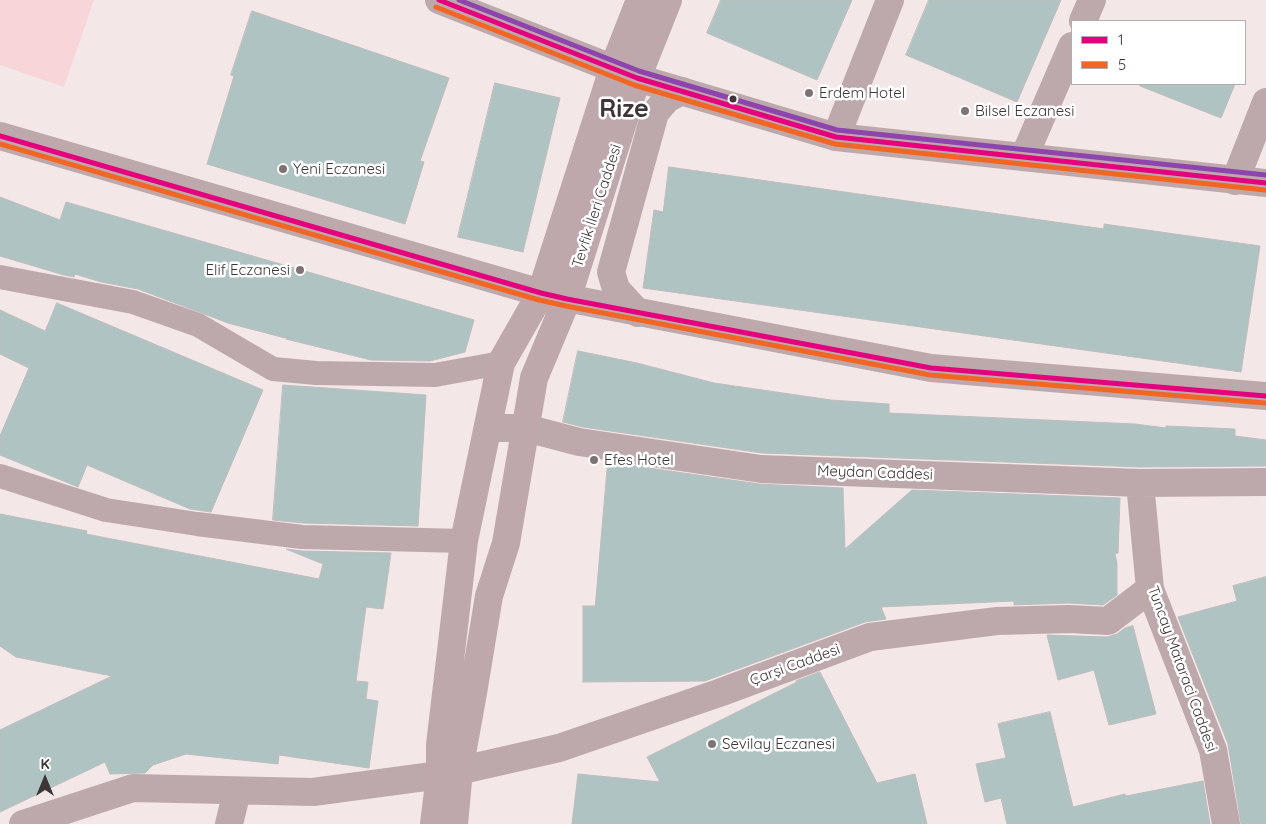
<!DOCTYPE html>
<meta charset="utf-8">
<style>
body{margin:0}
#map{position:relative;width:1266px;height:824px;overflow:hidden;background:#f4e7e8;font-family:Quicksand,sans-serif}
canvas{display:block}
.legend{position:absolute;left:1071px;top:20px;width:175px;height:65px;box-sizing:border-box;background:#fff;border:1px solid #b2aeaf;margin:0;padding:6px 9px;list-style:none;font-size:15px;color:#3e3536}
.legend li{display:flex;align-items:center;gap:10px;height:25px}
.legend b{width:25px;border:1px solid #b2aeaf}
.north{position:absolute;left:20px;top:754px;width:50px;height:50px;-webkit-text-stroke:4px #fff;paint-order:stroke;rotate:0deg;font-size:14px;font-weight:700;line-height:20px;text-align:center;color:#3e3536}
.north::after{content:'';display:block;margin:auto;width:18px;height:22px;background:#3e3536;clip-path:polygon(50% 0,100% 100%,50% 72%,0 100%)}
</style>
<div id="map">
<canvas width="1266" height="824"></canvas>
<ul class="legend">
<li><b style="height:6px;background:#e5007d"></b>1</li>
<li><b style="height:6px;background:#f26522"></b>5</li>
</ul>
<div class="north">K</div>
</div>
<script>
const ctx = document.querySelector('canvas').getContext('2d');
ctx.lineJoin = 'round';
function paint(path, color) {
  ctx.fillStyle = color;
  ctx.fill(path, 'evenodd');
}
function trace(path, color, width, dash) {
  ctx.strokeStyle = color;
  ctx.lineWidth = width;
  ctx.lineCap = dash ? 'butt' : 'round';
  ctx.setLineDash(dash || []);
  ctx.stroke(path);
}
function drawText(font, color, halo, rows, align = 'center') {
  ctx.font = font + ' Quicksand,sans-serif';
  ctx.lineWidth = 5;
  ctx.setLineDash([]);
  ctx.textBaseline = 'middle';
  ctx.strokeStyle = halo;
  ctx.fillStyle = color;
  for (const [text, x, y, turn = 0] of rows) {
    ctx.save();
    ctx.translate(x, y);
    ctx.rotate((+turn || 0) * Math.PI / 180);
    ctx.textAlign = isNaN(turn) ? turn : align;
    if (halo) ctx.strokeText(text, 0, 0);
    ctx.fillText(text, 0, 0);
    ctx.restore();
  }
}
paint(new Path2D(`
 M0 0H94L64 87 0 65Z`), '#f8d5d9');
const building = new Path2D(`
 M721 0H852L817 80 707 33Z
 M929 0H1061L1017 102 906 55Z
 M252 11 449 78 420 161 424 162 405 224 207 164 234 76 231 75Z
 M495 83 560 98 523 252 458 237Z
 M1140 84H1235L1221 118 1140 86Z
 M669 167 1104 229V224L1260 246 1241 372 643 288 654 210 663 212Z
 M0 197 60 220 66 202 474 320 465 352 430 361 371 360 286 339V336L285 338 228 323 138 289 101 282 75 274 74 277 64 275 0 256Z
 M57 303 263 390 211 512 190 509 87 465 78 487 0 455V436L29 368 0 354V310L45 331Z
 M578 351 637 363 714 383 831 400 889 404V413L1135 424 1166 428V426L1235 429V436L1266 440V466L1140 467 762 453 583 427 563 422Z
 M283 385 426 395 418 526 303 523 273 520Z
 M608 462 759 484 843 488 845 549 912 490 1120 498 1118 553 1115 554 1117 563V595L1103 605 1069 603 1014 605V601L881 607 886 619 865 622 705 681 583 682V606H595Z
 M0 514 87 531 86 534 319 579 323 564 286 549 302 551 391 553 383 609 366 607 356 681 368 682 366 699 378 701 369 768 279 755 278 764 186 754 153 765 145 773 110 774 105 762 0 812V730L112 676 16 657 0 646Z
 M1266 577V824H1241L1228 744 1178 617 1237 601 1233 586Z
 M1133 626 1156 714 1109 725 1094 670 1058 680 1047 635 1107 637 1117 634 1125 628Z
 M820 672 877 783 915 774 927 824H572L578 774 660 782 647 757 799 681H796Z
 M1050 712 1073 807 1125 794 1126 796 1203 781 1210 824H1007L1001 798 985 802 976 764 1006 758 998 724Z`);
paint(building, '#b0c3c3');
trace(building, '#bebcbc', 1);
trace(new Path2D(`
 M0 277 133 302 198 325 273 369 316 373 435 375 501 363
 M0 476 106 510 197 524 302 537 464 541`), '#bda9ac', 24);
trace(new Path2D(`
 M1083 21 1092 0
 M0 136 541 293
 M836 137 890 0
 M1024 157 1072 46
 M1235 181 1266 102
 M638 313 616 289 611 272 655 113 667 99 682 91
 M488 428H526L579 442 761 469 1140 483 1266 482
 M1140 483 1150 589 1213 750 1226 824
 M23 824 133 788 313 792 440 775 559 748 719 693 870 637 997 621 1069 619 1108 621 1150 589
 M229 824 237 791`), '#bda9ac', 28);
trace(new Path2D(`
 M439 0 637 78 836 137 1266 183
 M545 294 931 368 1266 396`), '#bda9ac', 28);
trace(new Path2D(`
 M434 824 440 775V745L464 541 501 363 541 293 613 69 640 0
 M454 824 459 770 473 693 489 596 506 543 534 378 567 299 637 78 668 0`), '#bea8ac', 28);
trace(new Path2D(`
 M439 0 637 78 836 137 1266 183
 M0 136 541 293 567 299 931 368 1266 396`), '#e5007d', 5);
trace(new Path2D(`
 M436 7 634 85 835 144 1265 190
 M0 144 539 300 566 306 930 375 1265 403`), '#f26522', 5);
trace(new Path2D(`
 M459 0 639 71 837 130 1266 175`), '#8e44ad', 5);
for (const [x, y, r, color] of [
 [809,93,5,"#7e7374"],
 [733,99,4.5,"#3e3536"],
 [965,111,5,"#7e7374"],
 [283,169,5,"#7e7374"],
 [300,270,5,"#7e7374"],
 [594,460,5,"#7e7374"],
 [712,744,5,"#7e7374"]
]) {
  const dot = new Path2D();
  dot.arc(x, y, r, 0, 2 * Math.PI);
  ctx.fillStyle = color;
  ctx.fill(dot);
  trace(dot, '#fff', 2);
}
drawText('15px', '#3e3536', '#fff', [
 ["Erdem Hotel",819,93],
 ["Bilsel Eczanesi",975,111],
 ["Yeni Eczanesi",293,169],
 ["Elif Eczanesi",290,270,"right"],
 ["Efes Hotel",604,460],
 ["Sevilay Eczanesi",722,744]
], 'left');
drawText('15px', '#3e3536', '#fff', [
 ["Tevfik İleri Caddesi",597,206,-72],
 ["Meydan Caddesi",875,473,2],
 ["Çarşi Caddesi",795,665,-20],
 ["Tuncay Mataraci Caddesi",1182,669,70]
]);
drawText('bold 25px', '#3e3536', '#fff', [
 ["Rize",624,109]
]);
</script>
